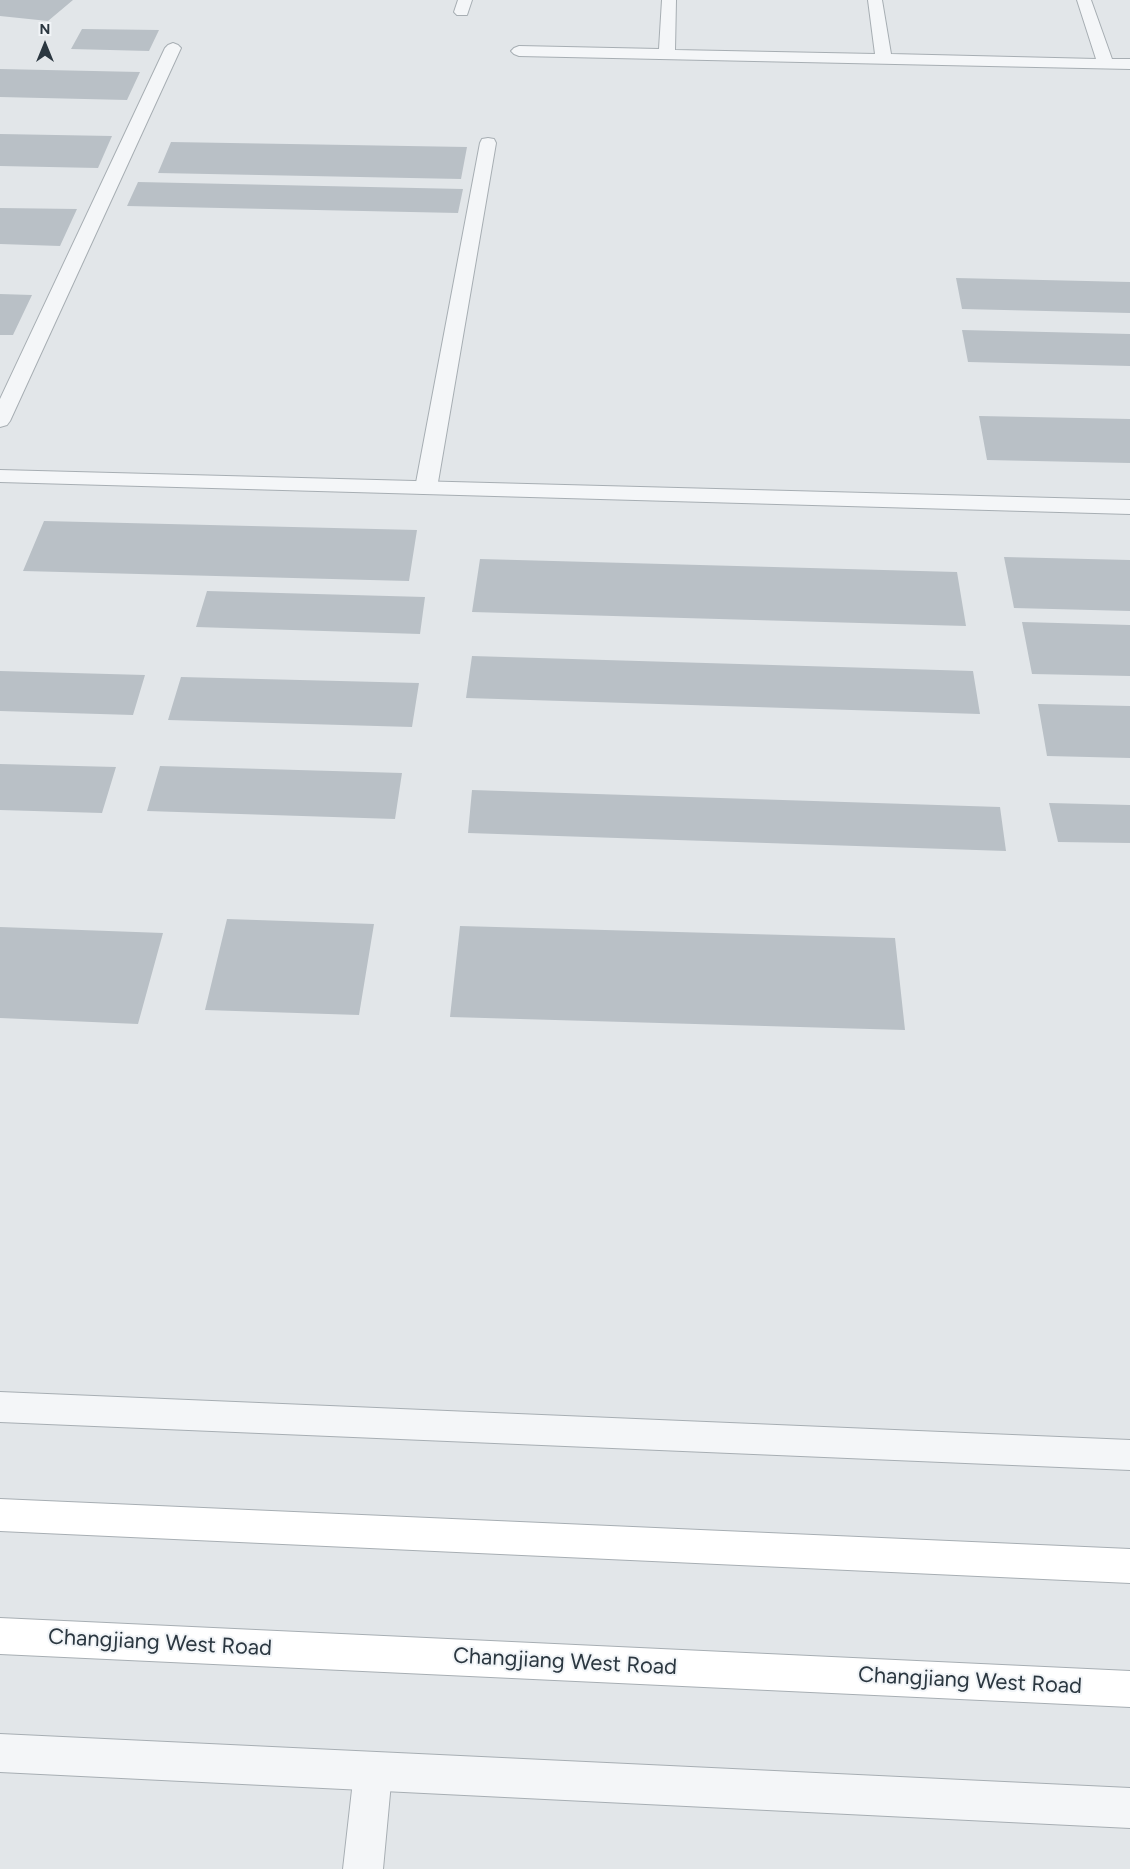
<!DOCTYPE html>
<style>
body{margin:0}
#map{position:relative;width:1130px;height:1869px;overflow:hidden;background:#e2e6e9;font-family:Figtree,sans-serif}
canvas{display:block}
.north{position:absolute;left:20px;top:20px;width:50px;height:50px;-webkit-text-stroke:4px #f1f4f7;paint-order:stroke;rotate:0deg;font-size:14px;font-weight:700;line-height:20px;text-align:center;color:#2b3740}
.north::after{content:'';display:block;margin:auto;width:18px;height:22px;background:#2b3740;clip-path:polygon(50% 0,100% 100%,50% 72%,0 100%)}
</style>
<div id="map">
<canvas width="1130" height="1869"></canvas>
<div class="north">N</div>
</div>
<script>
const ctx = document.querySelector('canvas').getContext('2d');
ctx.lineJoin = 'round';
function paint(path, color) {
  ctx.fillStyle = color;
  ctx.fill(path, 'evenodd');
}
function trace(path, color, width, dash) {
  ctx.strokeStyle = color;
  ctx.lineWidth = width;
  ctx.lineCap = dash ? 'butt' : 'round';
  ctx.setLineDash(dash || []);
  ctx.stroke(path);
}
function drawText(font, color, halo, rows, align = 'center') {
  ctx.font = font + ' Figtree,sans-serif';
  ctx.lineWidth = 4;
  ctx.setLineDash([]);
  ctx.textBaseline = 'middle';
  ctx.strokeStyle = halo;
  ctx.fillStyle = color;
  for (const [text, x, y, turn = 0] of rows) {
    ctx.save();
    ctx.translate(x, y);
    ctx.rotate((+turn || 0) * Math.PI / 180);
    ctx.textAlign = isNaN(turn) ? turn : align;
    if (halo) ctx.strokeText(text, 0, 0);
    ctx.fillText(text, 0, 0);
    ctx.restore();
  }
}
paint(new Path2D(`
 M0 0H73L48 21 0 16Z
 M82 29 159 30 149 51 71 49Z
 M0 69 140 72 127 100 0 97Z
 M0 134 112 136 98 168 0 166Z
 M171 142 467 147 461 179 158 173Z
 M138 182 463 189 458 213 127 206Z
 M0 208 77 209 60 246 0 244Z
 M956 278 1130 282V313L962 309Z
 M0 294 32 295 13 335H0Z
 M962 330 1130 334V366L968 362Z
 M979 416 1130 419V463L987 460Z
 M44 521 417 530 409 581 23 571Z
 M1004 557 1130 560V611L1014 608Z
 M480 559 957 572 966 626 472 612Z
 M207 591 425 597 420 634 196 627Z
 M1022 622 1130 625V676L1032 674Z
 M472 656 973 671 980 714 466 698Z
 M0 671 145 675 133 715 0 711Z
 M181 677 419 683 412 727 168 720Z
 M1038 704 1130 706V758L1047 756Z
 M0 764 116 767 102 813 0 810Z
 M160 766 402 773 395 819 147 811Z
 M472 790 1000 807 1006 851 468 833Z
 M1049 803 1130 805V843L1058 842Z
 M227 919 374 924 359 1015 205 1010Z
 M460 926 895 938 905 1030 450 1017Z
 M0 927 163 933 138 1024 0 1018Z`), '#b9c0c6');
const service = new Path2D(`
 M173 43 178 45 181 48 10 421 7 425 0 427V399L165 48 168 45Z
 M373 1753 387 1758 392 1772 383 1869H343L354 1772 359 1758Z`);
const minor = new Path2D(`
 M458 0H472L467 15H457L454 12Z
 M662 0H676L675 50 875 54 868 0H882L891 54 1096 59 1077 0H1091L1112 59H1130V69L519 56 514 54 511 51 514 48 519 46 659 49Z
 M488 138 494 139 496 143 437 488 434 493 426 494 418 493 415 488 480 143 482 139Z
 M0 1392 1130 1440V1470L0 1422Z
 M0 1734 1130 1788V1828L0 1772Z`);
const tertiary = new Path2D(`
 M0 470 1130 500V514L0 482Z`);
const secondary = new Path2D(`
 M0 1499 1130 1549V1583L0 1531Z
 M0 1618 1130 1671V1707L0 1654Z`);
trace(service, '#a7aeb3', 2);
trace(minor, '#a7aeb3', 2);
trace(tertiary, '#a7aeb3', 2);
trace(secondary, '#a7aeb3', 2);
paint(service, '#f4f6f8');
paint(minor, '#f4f6f8');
paint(tertiary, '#f4f6f8');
paint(secondary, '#fff');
drawText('22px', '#2b3740', '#f1f4f7', [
 ["Changjiang West Road",160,1643,3],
 ["Changjiang West Road",565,1662,3],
 ["Changjiang West Road",970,1681,3]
]);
</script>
